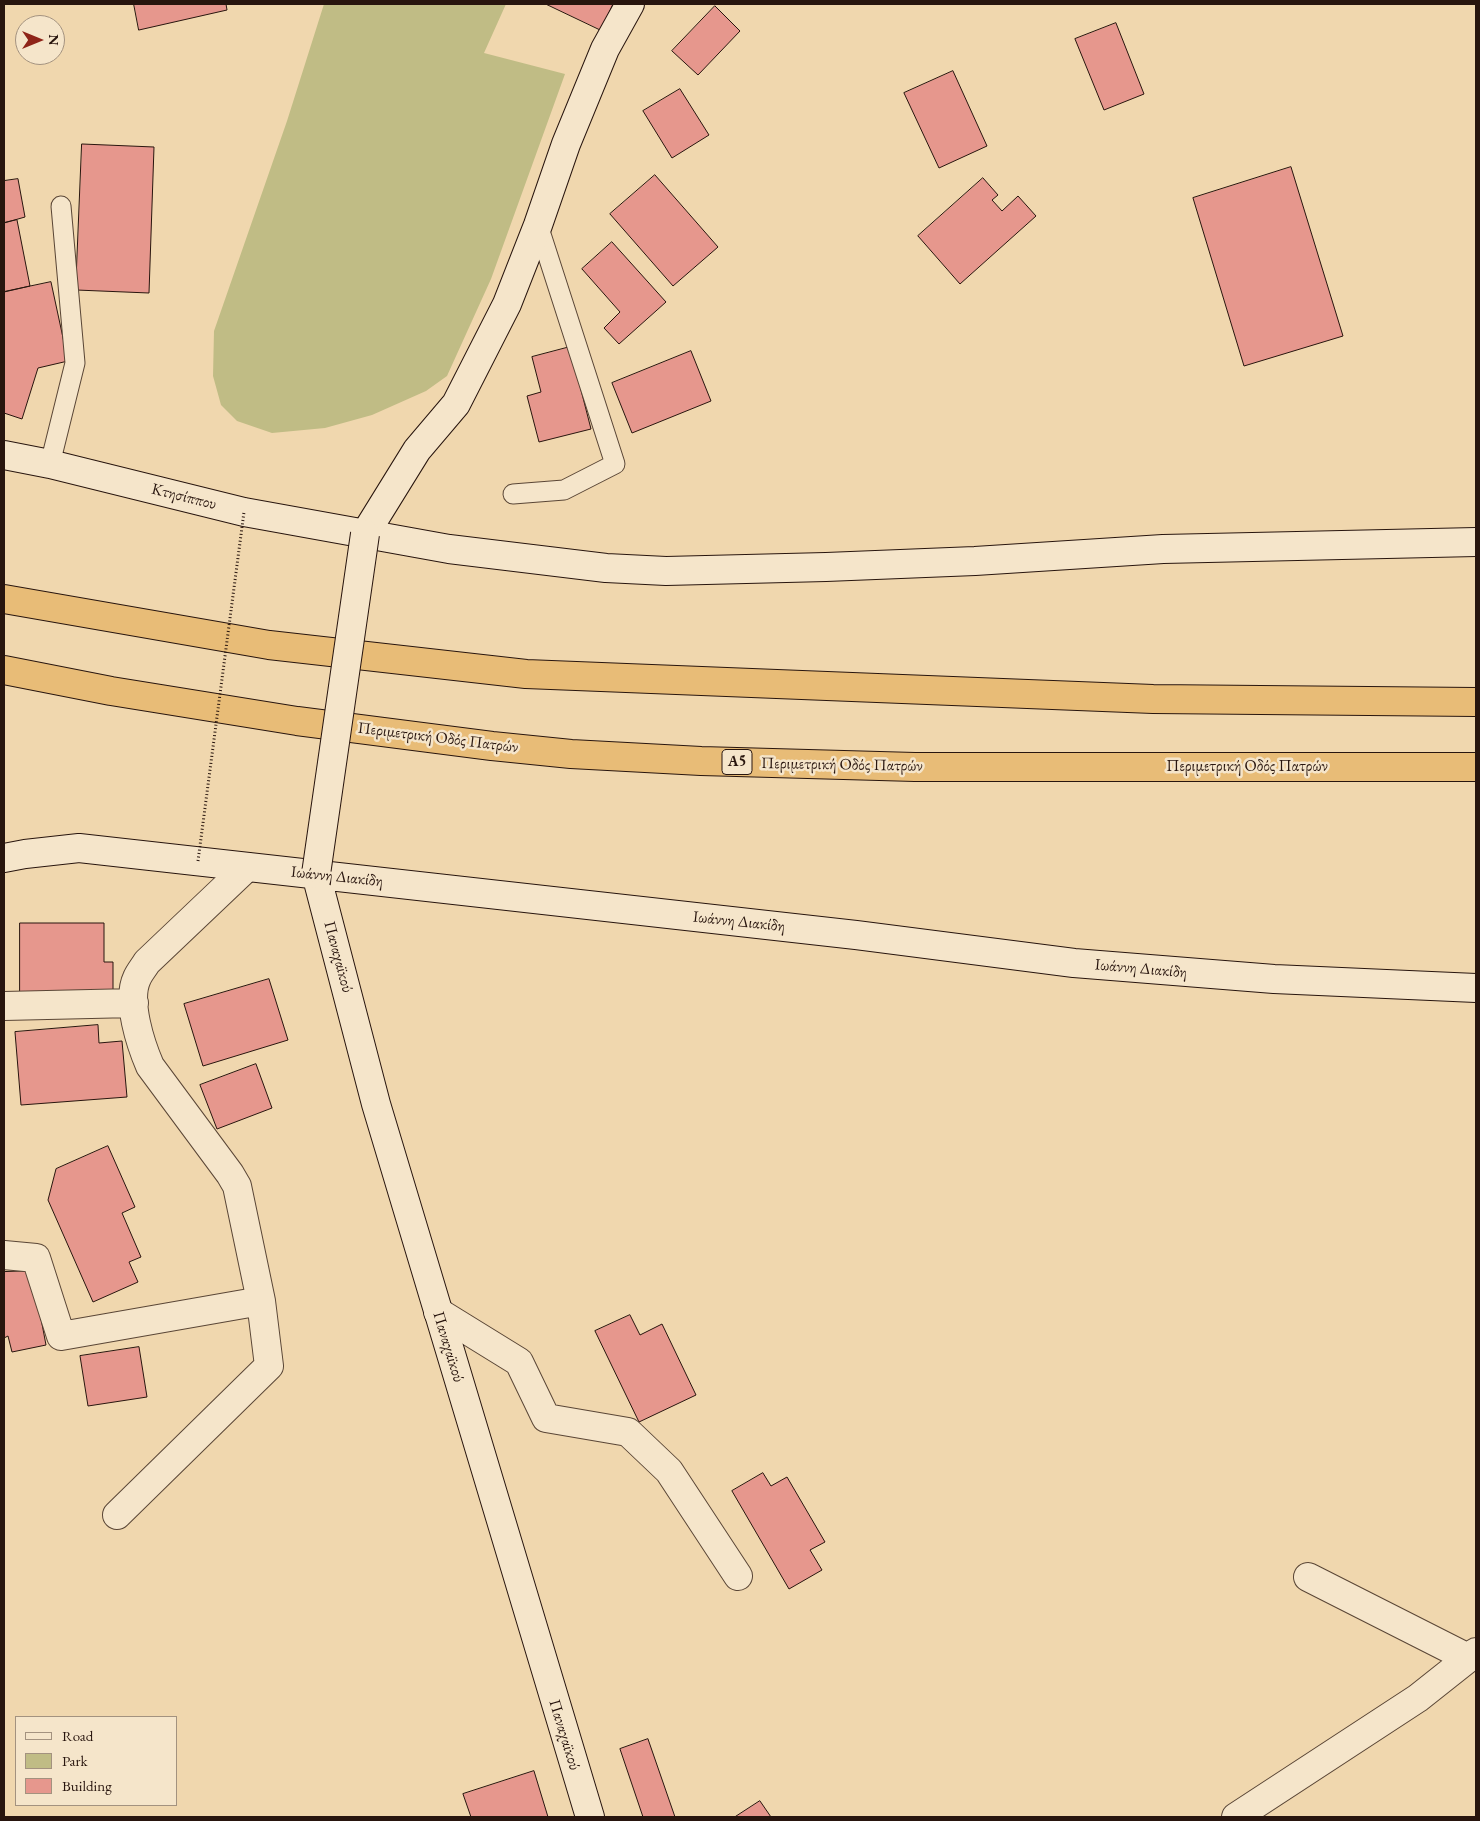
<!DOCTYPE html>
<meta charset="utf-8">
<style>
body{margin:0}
#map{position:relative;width:1480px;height:1821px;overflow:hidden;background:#f0d7ae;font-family:"EB Garamond",serif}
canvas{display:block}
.frame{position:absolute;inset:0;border:5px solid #28150e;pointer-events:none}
.legend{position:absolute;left:15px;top:1716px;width:162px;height:90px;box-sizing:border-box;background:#f5e5ca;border:1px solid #a3927f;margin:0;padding:6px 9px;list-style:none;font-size:15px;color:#28150e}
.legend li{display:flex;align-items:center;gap:10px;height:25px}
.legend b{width:25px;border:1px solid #a3927f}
.north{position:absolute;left:15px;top:15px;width:50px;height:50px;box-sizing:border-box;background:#f5e5ca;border:1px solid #a3927f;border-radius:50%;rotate:90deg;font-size:14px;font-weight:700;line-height:20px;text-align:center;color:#28150e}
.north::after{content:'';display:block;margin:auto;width:18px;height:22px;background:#8f2418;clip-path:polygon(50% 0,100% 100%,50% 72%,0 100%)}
</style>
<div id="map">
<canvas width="1480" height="1821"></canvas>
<div class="frame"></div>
<ul class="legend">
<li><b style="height:6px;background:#f5e5ca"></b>Road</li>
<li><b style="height:14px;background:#c0bc85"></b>Park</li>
<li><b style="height:14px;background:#e6978d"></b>Building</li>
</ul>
<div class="north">N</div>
</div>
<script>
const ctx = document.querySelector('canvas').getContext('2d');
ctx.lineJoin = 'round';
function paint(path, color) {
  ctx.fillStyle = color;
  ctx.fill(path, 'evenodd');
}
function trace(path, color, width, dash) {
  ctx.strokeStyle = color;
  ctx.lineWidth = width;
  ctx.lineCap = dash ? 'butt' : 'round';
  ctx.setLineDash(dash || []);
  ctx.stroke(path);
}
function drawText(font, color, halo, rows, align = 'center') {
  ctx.font = font + ' "EB Garamond",serif';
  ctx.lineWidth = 5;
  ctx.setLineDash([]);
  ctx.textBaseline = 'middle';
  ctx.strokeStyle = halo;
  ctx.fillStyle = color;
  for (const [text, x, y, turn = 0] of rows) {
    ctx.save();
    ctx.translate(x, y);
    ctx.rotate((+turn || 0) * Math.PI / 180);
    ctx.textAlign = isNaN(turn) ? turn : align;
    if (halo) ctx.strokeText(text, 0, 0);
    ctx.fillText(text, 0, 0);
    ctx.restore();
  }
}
paint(new Path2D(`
 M324 4H506L484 53 565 74 491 279 447 376 426 391 372 415 325 428 272 433 237 421 221 405 213 376 214 331 287 121Z`), '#c0bc85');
const building = new Path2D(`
 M134 4H226L227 10 139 30Z
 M546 4H613L601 30Z
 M715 6 740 31 698 75 672 51Z
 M1116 23 1144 94 1104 110 1075 39Z
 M953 71 987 146 939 168 904 93Z
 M680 89 709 135 672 158 643 111Z
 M82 144 154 147 149 293 76 290Z
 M1291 167 1343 336 1244 366 1193 198Z
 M655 175 718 247 673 286 610 214Z
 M983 178 998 195 992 200 1002 211 1018 196 1036 216 960 284 918 236Z
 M18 179 25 217 4 223V181Z
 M17 220 30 286 4 292V223Z
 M612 242 666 302 619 344 604 328 620 312 582 269Z
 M51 282 68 361 38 368 22 419 4 413V292Z
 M570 347 591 429 539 442 527 396 541 392 532 357Z
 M691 351 711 401 632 433 612 383Z
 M20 923H104V962H113V995H20Z
 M269 979 288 1040 203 1066 184 1004Z
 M98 1025 99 1043 122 1041 127 1097 21 1105 15 1032Z
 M256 1064 272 1108 217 1129 200 1085Z
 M108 1146 135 1207 122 1213 141 1257 129 1262 138 1282 93 1302 48 1200 56 1169Z
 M32 1271 46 1345 12 1352 8 1336 4 1338V1272Z
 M630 1315 640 1335 662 1324 696 1395 639 1422 595 1331Z
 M139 1347 147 1397 88 1406 80 1356Z
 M763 1473 771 1486 787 1477 825 1542 810 1550 822 1570 789 1589 732 1491Z
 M648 1739 675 1817H643L620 1749Z
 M534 1771 548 1817H471L463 1794Z
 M760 1801 771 1817H735Z`);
paint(building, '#e6978d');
trace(building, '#28150e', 1);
const lane = new Path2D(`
 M50 464 75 363 61 206
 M513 494 564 490 615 464 538 225`);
const street = new Path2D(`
 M4 1006 134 1003
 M4 1255 36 1258 61 1336 261 1301
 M438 1312 519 1362 546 1418 628 1432 669 1471 738 1576
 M117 1515 269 1366 261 1301 237 1186 230 1174 150 1066C141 1045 126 1001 137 978 139 973 144 967 147 962L247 867
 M1308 1577 1468 1658
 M1236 1817 1418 1698 1476 1652`);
const secondary = new Path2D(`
 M4 455 50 464 244 512 449 549 606 568 666 571 826 567 975 561 1163 549 1476 542
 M365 534 417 450 456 404 507 304 538 225 566 144 605 49 630 4
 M4 858 25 854 79 848 856 935 1074 963 1274 979 1476 988
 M316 874 376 1104 590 1817`);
const highway = new Path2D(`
 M4 599 269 645 526 674 1153 699 1476 702
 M4 670 111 691 297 721 492 746 571 754 701 761 915 767H1476`);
trace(lane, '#5a4636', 21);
trace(street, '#5a4636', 30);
trace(secondary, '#28150e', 30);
trace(highway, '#28150e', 30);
trace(lane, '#f5e5ca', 19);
trace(street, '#f5e5ca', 28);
trace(secondary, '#f5e5ca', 28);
trace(highway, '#e8bc77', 28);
const secondaryBridge = new Path2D(`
 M316 874 365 534`);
trace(secondaryBridge, '#28150e', 30, []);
trace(new Path2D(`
 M198 861 244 512`), '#28150e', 3, [1, 2.5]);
trace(secondaryBridge, '#f5e5ca', 28);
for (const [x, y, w] of [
 [737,762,30]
]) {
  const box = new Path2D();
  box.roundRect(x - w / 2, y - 12.5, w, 25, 4);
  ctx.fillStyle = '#f5e5ca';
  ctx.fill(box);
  trace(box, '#28150e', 1);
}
drawText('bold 15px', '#28150e', null, [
 ["Α5",737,762]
]);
drawText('16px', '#28150e', '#f5e5ca', [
 ["Κτησίππου",184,497,14],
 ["Περιμετρική Οδός Πατρών",438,738,7],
 ["Περιμετρική Οδός Πατρών",842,765,1],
 ["Περιμετρική Οδός Πατρών",1247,767],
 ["Ιωάννη Διακίδη",337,877,6],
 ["Ιωάννη Διακίδη",739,922,6],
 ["Παναχαϊκού",338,957,75],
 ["Ιωάννη Διακίδη",1141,969,5],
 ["Παναχαϊκού",448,1347,73],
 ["Παναχαϊκού",564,1735,73]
]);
</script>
